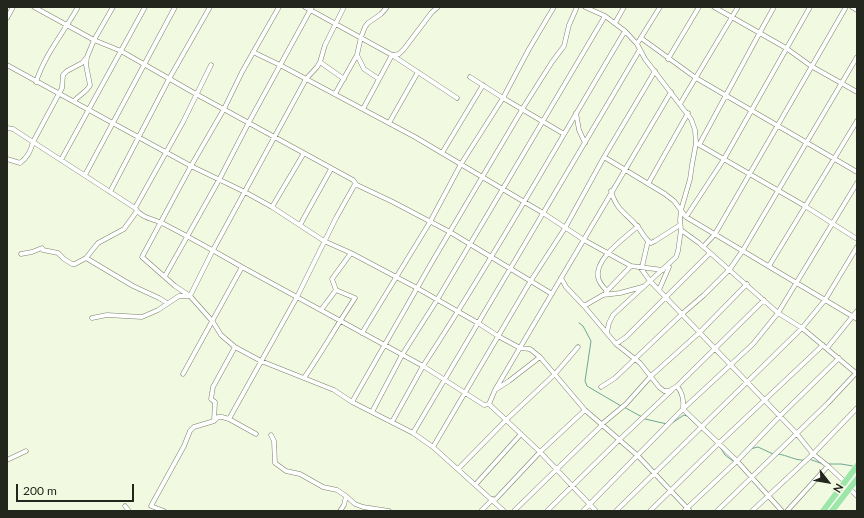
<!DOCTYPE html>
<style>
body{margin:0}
#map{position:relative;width:864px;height:518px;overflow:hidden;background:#f1f9e0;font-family:Lato,sans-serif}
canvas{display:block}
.frame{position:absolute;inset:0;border:8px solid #23261d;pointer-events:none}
.north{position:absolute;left:808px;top:462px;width:40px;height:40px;-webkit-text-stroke:3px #f1f9e0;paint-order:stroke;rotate:121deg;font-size:11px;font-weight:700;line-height:16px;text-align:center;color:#23261d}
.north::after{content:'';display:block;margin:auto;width:14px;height:18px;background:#23261d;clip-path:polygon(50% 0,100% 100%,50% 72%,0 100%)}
.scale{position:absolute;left:16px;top:484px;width:118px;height:18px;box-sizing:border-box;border:2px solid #23261d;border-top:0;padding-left:5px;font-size:12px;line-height:14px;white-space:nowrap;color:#23261d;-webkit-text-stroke:3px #f1f9e0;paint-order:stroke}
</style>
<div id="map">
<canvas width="864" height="518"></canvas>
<div class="frame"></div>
<div class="north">N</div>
<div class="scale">200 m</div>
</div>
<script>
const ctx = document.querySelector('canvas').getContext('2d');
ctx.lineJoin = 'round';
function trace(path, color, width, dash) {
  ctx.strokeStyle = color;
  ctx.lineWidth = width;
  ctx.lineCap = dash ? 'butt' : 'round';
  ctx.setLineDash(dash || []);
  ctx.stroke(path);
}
trace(new Path2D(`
 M579 323 583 326 591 341 585 381 587 386 621 406
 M624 407 642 417
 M645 419 667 424
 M672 423 684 415 687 416 699 427
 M720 447 725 455 733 461 735 460
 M750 449 758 447 773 454
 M778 454C787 455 796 461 804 460
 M809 459 823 464
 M828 464H841L853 466`), '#6da796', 1);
const minor = new Path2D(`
 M34 7 94 40 121 51 196 94 353 180 357 185
 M279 7 242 72 224 109 191 166 142 257 175 286 190 296 213 322 221 335 235 347 261 361 334 390 352 402 413 433 433 447 504 511
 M305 7 392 55 457 98
 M585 7 605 16 625 31 637 44 645 59 691 119 695 130 696 143 692 165 690 179 681 210 680 220 681 230 678 251 676 257 613 315 609 323 607 332
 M714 7 786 48 811 66 857 92
 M852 7 857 10
 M7 18 13 7
 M615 23 624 7
 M641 38 696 78 857 172
 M637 44 660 7
 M253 52 280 65 415 137 543 213 584 240 631 266 663 270
 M357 55 364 69 379 79
 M668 59 699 7
 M320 62 344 79
 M7 65 191 166 245 192 272 207 324 241 351 253 417 288 478 323 498 336 520 348 530 349 540 357 585 410 638 456 690 511
 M470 77 503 98 564 134
 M36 82C45 54 64 32 78 7
 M335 94 357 55 361 37 365 27 368 23 381 14 387 7
 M74 101C79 95 87 92 90 85L86 65 87 57
 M680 104 738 7
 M363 109 392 55 399 54 404 49 432 12 438 7
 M576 113 579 130 585 143
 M389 123 418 72
 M7 128 13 129 135 208C141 218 154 219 164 224 191 238 216 252 242 267L423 366C494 257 558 143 625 31
 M696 143 805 206 857 239
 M699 145 759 34 774 7
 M442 153 483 85
 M604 157 665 194 674 201 686 217 857 319
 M7 159 20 163C27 158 31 151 33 142L62 88 63 75 67 71 82 63 87 57 94 40 113 7
 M61 160 145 7
 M85 175 175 7
 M648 184 688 113
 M611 191C617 211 625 212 637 226 642 231 644 239 651 243L655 241 680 225
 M110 192 169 79 210 7
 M272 207 304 153
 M135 208 183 122 211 65
 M686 217 724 159 810 7
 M300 225 331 169
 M681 230 699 243 778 313 802 328 857 374
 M703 247 715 234 846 7
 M21 254 32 252 42 248 43 250 58 253 64 259 72 264H75L86 258 98 243 124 229 137 211
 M86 258 133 286 159 298 167 303
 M769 266 857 121
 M640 267 650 281 797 434 813 454 828 466 845 482
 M642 267 648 241
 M165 276 219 180 249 122 312 7
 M561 278 566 287 584 306 616 344 640 363 659 387 664 391H669L677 386 764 300
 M659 290 669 267
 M607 291C603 287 599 283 598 277 595 258 625 238 638 226
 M606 292 631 266
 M584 306 603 295 620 293 642 287
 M321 310 336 290 332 279 351 253
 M92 318 107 315 142 317 158 310 179 296H190L213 250 306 79 317 67 320 62 325 45 344 7
 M362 333 430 222 461 164 503 98 529 49 554 7
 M616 344 626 337 710 253
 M827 348 857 311
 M183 374 242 267
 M304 378C322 352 337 325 355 298L336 290
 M677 386C683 393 684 400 683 409L737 461 782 511
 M601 387 615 378 682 314 704 295 730 269 743 250 857 57
 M495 390 671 92
 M352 402 432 262 526 103 552 62 564 46 569 25 577 7
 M489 404 495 390 509 381 540 357
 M372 412 402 355 437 300 605 16
 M229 419 297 297 336 218 354 186 357 185 393 202 450 232 552 294
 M214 421 215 402 211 399 213 387 235 347
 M392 422 423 366 484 405 489 404 540 452 596 511
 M602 424 626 404 651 376 699 333 747 284
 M413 433 639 51
 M271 435 274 441 275 463 286 471 300 474 323 487 337 490 346 496 355 504 363 507 389 511
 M433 447 530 282 565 228 604 157 655 71
 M7 460 26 451
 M458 469 507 419 555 374 578 347
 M476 484 521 434
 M850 489 857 496
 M494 501 540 452 585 410
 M125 506 129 511
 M164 511 151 506 184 446 190 431 194 427 214 421 218 417H222L229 419 256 434
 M340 511 344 505 346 496
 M481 511 493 499
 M514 511 602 425
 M547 511 619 440 672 390
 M583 511 683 409 753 344 778 313 857 183
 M616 511 802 328 825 300 857 247
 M650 511 718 444 823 345
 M684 511 737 461 779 417 839 358
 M717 511 827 404 857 372
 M752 511 813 454 857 408
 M787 511 828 466`);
const trunk = new Path2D(`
 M823 511 857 466
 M832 511 857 479`);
trace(minor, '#7a816b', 5);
trace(trunk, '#fff', 7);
trace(minor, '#fff', 4);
trace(trunk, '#9ce6a7', 6);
</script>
